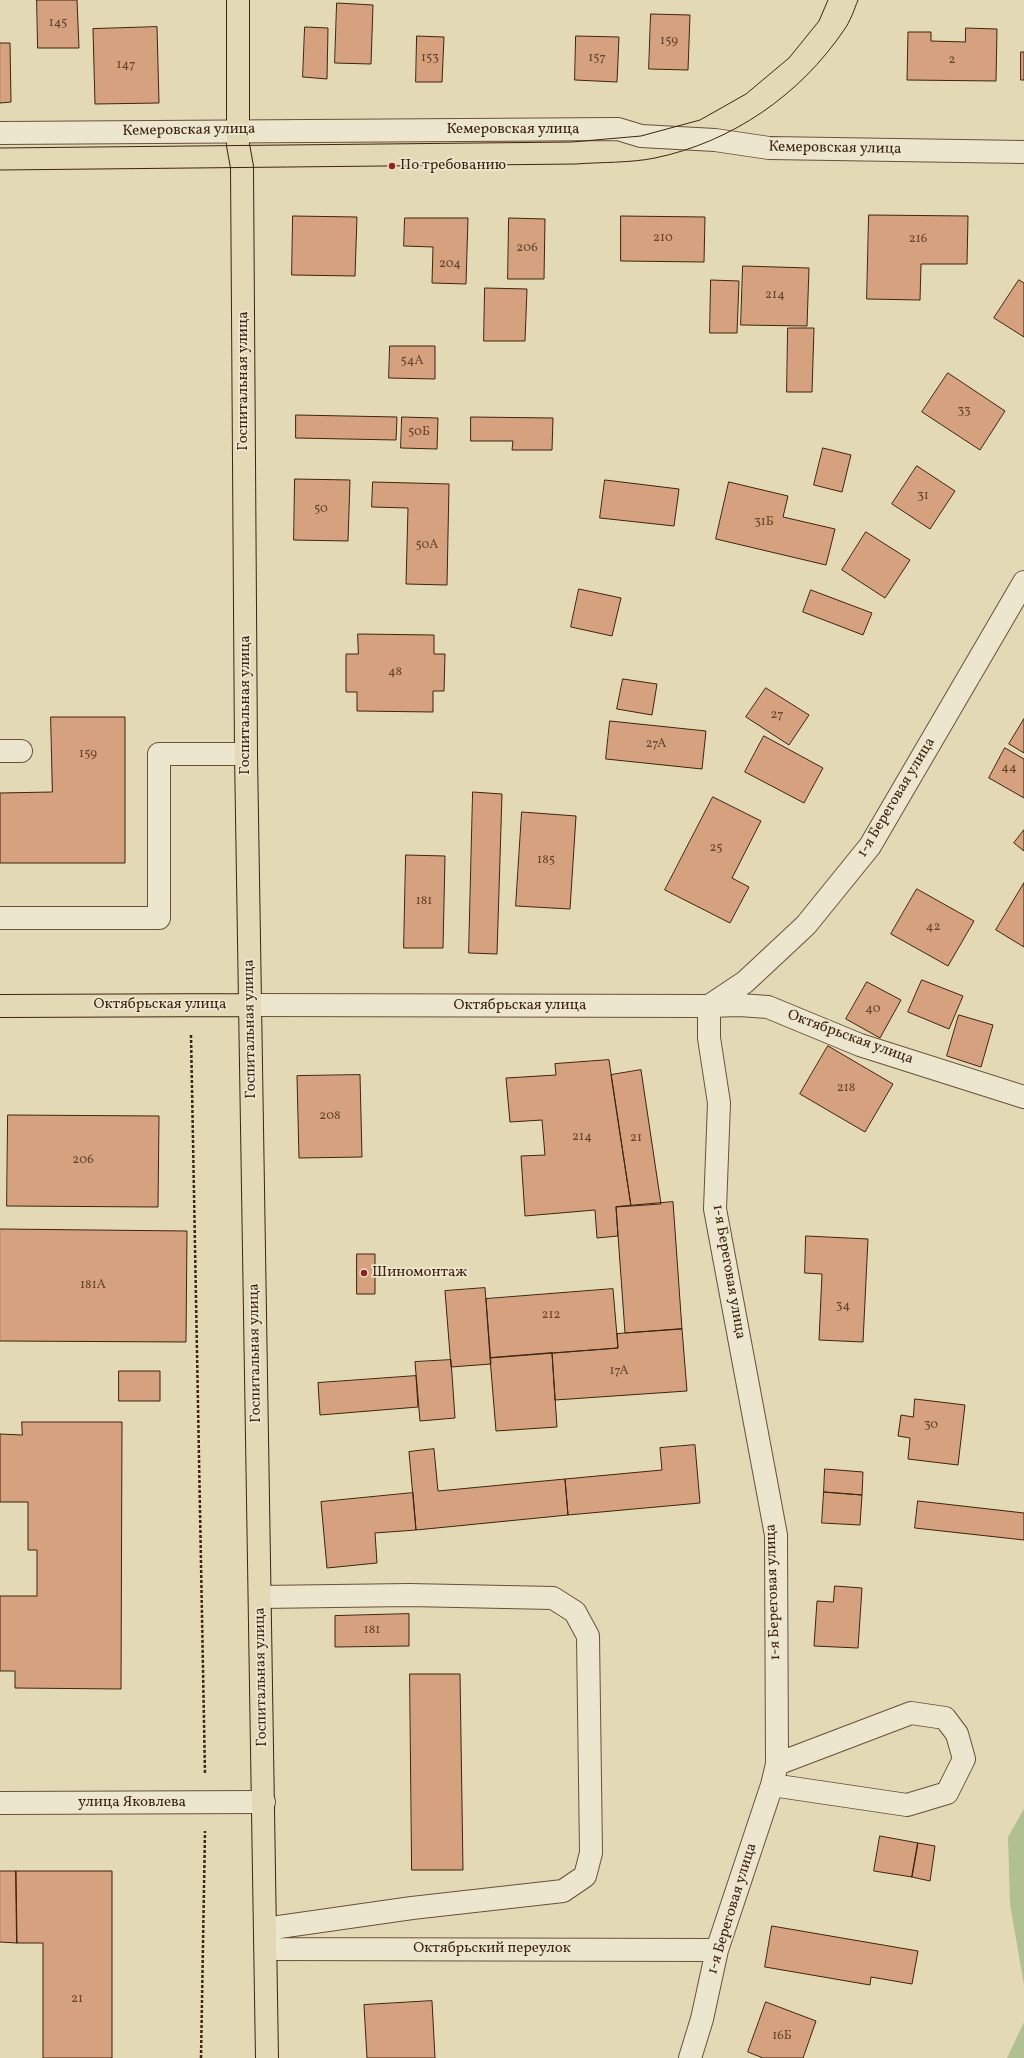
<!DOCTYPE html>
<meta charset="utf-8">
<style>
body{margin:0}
canvas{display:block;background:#e3d9b5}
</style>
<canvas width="1024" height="2058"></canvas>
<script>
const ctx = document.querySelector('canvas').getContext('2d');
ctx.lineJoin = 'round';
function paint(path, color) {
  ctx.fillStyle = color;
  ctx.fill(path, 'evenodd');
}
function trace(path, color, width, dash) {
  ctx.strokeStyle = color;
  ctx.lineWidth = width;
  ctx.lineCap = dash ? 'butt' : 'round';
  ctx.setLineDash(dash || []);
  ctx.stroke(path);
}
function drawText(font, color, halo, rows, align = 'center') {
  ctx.font = font + ' Vollkorn,serif';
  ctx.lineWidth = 3.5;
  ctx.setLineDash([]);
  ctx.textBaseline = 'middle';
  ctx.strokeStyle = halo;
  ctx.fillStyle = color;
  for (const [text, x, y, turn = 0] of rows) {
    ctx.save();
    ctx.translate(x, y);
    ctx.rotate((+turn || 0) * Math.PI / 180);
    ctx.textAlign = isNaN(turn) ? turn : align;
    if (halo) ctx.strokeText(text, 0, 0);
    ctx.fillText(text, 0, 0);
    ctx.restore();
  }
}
paint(new Path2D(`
 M1024 1809V1985L1010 1904 1008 1837Z
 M1024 2022V2058H1007Z`), '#b1c090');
const building = new Path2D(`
 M37 0H77L79 48H38Z
 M337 3 373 5 371 64 335 63Z
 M651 14 690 15 688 70 649 69Z
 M157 27 159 103 95 104 93 29Z
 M305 27 328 28 327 79 303 77Z
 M966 28 997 29 996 81 907 80 908 32H931V41L965 42Z
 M417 36 444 37 442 82H416Z
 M576 36 619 37 617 82 575 80Z
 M0 43H10L11 102 0 103Z
 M1021 52H1024V80H1021Z
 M869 215 968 216 967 264H921L920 300 867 299Z
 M293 216 357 217 355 276 292 275Z
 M621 216 705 217 704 262 621 261Z
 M405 218H468L466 284 432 283 433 247 404 246Z
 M509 218 545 219 544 279H508Z
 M743 266 809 268 807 326 741 325Z
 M711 280 739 281 737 333H710Z
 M1019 280 1024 283V337L994 318Z
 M485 288 527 289 525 341H484Z
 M788 328H814L812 392H787Z
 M390 346H435V379L389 378Z
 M948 373 1005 411 980 450 922 412Z
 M296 415 397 417 396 440 296 438Z
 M402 417 438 418 437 449 401 448Z
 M471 417 553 418 552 450H512L513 441H471Z
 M823 448 851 455 842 492 814 485Z
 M917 466 955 491 930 529 892 504Z
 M295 479 350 480 348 541 294 540Z
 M605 480 679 489 674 526 600 518Z
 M373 482 449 484 447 585 406 584 408 508 372 507Z
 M729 482 788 496 783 517 835 529 826 565 716 539Z
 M866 532 910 560 885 598 842 570Z
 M579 589 621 598 612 636 571 627Z
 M811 590 872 613 863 635 803 612Z
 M358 634 434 635V654H445L444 691H433V712L357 711V692H346V654H358Z
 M623 679 657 684 652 715 617 709Z
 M766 688 809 715 789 745 746 717Z
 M51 717H125V863H0V793L52 792Z
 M1024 719V753L1009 744Z
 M610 721 706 731 702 769 606 759Z
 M764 736 823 768 804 803 745 772Z
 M1005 748 1024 759V798L989 778Z
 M473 792 502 794 497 954 469 953Z
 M713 797 761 821 732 878 749 887 730 923 665 890Z
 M522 812 576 816 570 909 516 906Z
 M1024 830V851L1014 843Z
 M406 855 445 856 443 948H404Z
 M1024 883V947L996 930Z
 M917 889 974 921 948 966 891 934Z
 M922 980 963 996 949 1029 908 1012Z
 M867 982 901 1000 880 1038 846 1019Z
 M959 1015 993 1025 981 1067 947 1056Z
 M828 1046 893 1084 865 1132 800 1094Z
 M609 1060 631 1206 616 1207 618 1236 597 1238 595 1210 525 1216 521 1156 545 1155 542 1120 510 1122 506 1078 556 1075 555 1064Z
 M641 1070 661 1204 631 1206 611 1075Z
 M360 1075 362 1157 299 1158 297 1076Z
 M8 1115 159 1116 158 1207 7 1206Z
 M673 1202 682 1329 625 1333 616 1207Z
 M0 1229 187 1231 186 1342 0 1341Z
 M806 1236 868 1239 863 1342 819 1340 822 1274 805 1273Z
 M357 1254H375V1294H357Z
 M485 1288 491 1364 451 1367 445 1291Z
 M613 1289 618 1348 490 1358 486 1299Z
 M682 1329 687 1391 555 1400 552 1353 618 1348 617 1334Z
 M552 1353 557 1427 496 1431 490 1358Z
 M451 1360 455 1418 420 1421 415 1362Z
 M119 1371H160V1401H119Z
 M416 1376 418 1407 320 1415 318 1383Z
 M915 1399 965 1405 958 1465 908 1459 910 1438 898 1436 901 1415 913 1417Z
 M22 1422H122L121 1689 15 1688V1671H0V1596H37V1550H28V1502H0V1434L22 1435Z
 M695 1445 700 1503 568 1515 565 1479 662 1470 660 1448Z
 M434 1449 438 1491 565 1479 568 1515 416 1530 409 1452Z
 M825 1469 863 1472 862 1495 824 1492Z
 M824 1492 862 1495 860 1525 822 1523Z
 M413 1493 416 1530 375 1533 377 1563 327 1568 321 1502Z
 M918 1501 1024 1513V1540L915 1528Z
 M835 1586 862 1588 858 1648 814 1646 817 1601 833 1602Z
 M409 1614V1646L335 1647V1616Z
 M410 1674H460L463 1870H412Z
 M880 1836 918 1843 912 1877 874 1871Z
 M918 1843 935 1846 930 1881 912 1877Z
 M0 1871H16L17 1943 0 1942Z
 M16 1871H112V2058H43V1943H17Z
 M772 1926 918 1951 912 1984 871 1977 870 1985 765 1967Z
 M432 2001 435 2058H367L364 2005Z
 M766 2002 816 2021 803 2058H763L748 2052Z`);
paint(building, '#d6a17f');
trace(building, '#3f2410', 1);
const minor = new Path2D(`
 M0 133 618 129 641 136 715 140 769 148 1024 152
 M0 751H21
 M0 918H159V754H246
 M250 1005 709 1006 739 1005 768 1007 860 1045 1024 1097
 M260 1597 409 1595 553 1598 575 1612 588 1636 591 1853 585 1876 563 1891 412 1908 265 1929
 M772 1785 907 1805 947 1793 964 1759 957 1734 945 1718 911 1713 777 1764
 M0 1803 264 1802
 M266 1949 717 1950
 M690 2058 702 2019 717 1950 772 1785 777 1764 776 1535 715 1209 719 1103 709 1038V1006L745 982 806 925 870 846 1024 582`);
const major = new Path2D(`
 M238 0V145L242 167 246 754 267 2058
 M0 1006 250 1005`);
trace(minor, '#685139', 24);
trace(major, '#3f2410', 24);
trace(new Path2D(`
 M191 1035 205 1774
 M201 2058 205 1831`), '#3f2410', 2.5, [3, 2]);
trace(minor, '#ede6cf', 22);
trace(major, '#e3d9b5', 22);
trace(new Path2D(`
 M0 148 572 142 641 136 700 120 746 94 789 58 819 21 828 0
 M0 170 576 164C602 162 630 163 655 158 732 142 800 95 844 30 850 22 854 10 858 0`), '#3f2410', 1);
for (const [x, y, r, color] of [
 [392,166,4,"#8f2418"],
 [364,1273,4,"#8f2418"]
]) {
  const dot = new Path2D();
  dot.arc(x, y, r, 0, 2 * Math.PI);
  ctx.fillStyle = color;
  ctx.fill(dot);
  trace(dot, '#ede6cf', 1.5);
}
drawText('13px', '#65432c', null, [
 ["145",58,24],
 ["159",669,42],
 ["153",430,59],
 ["157",597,59],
 ["2",952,61],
 ["147",126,66],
 ["210",663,239],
 ["216",918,240],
 ["206",527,249],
 ["204",450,265],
 ["214",775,296],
 ["54А",412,362],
 ["33",964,412],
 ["50Б",419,433],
 ["31",923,497],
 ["50",321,510],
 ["31Б",764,523],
 ["50А",427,546],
 ["48",395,673],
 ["27",777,716],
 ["27А",656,745],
 ["159",88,755],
 ["44",1009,769],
 ["25",716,849],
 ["185",546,861],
 ["181",424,902],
 ["42",933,928],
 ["40",873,1010],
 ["218",846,1089],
 ["208",330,1117],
 ["214",582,1138],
 ["21",636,1139],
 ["206",83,1161],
 ["181А",93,1286],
 ["34",843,1307],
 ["212",551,1316],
 ["17А",619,1372],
 ["30",931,1426],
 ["181",372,1631],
 ["21",77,2000],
 ["16Б",782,2037]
]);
drawText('15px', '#3f2410', '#ede6cf', [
 ["Кемеровская улица",513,130],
 ["Кемеровская улица",189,131,-1],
 ["Кемеровская улица",835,149,1],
 ["Госпитальная улица",244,381,-90],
 ["Госпитальная улица",246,705,-90],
 ["1-я Береговая улица",897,798,-59],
 ["Октябрьская улица",160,1005],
 ["Октябрьская улица",520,1006],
 ["Госпитальная улица",251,1029,-91],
 ["Октябрьская улица",850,1038,20],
 ["1-я Береговая улица",728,1272,80],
 ["Госпитальная улица",256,1353,-91],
 ["1-я Береговая улица",774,1592,-92],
 ["Госпитальная улица",262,1677,-91],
 ["улица Яковлева",132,1803],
 ["1-я Береговая улица",733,1909,-73],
 ["Октябрьский переулок",492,1949]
]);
drawText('15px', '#3f2410', '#ede6cf', [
 ["По требованию",400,166],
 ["Шиномонтаж",372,1273]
], 'left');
</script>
